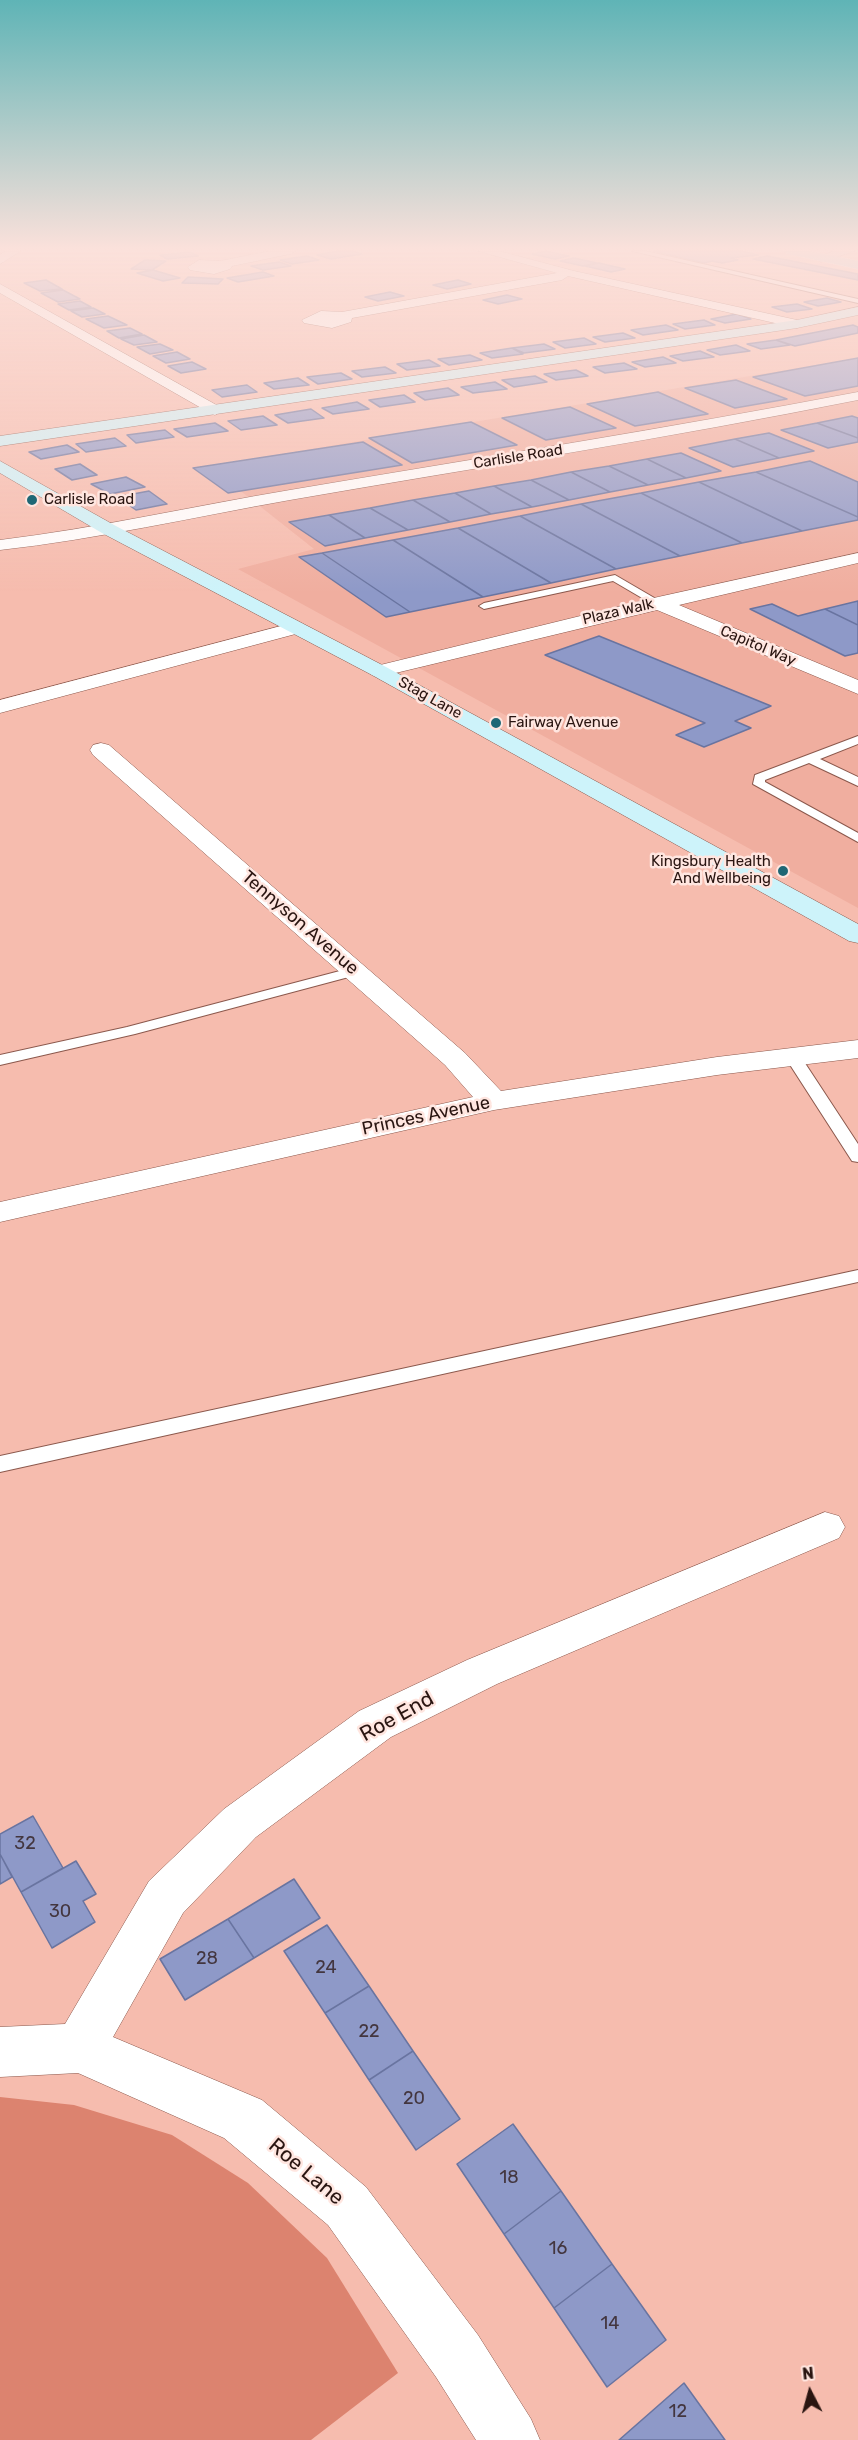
<!DOCTYPE html>
<style>
body{margin:0}
#map{position:relative;width:858px;height:2440px;overflow:hidden;background:#f6bcae;font-family:Rubik,sans-serif}
canvas{display:block}
.north{position:absolute;left:780px;top:2362px;width:60px;height:60px;-webkit-text-stroke:4px #ffe6e0;paint-order:stroke;rotate:354deg;font-size:16px;font-weight:700;line-height:24px;text-align:center;color:#2a1511}
.north::after{content:'';display:block;margin:auto;width:21px;height:27px;background:#2a1511;clip-path:polygon(50% 0,100% 100%,50% 72%,0 100%)}
</style>
<div id="map">
<canvas width="858" height="2440"></canvas>
<div class="north">N</div>
</div>
<script>
const ctx = document.querySelector('canvas').getContext('2d');
ctx.lineJoin = 'round';
function paint(path, color) {
  ctx.fillStyle = color;
  ctx.fill(path, 'evenodd');
}
function trace(path, color, width, dash) {
  ctx.strokeStyle = color;
  ctx.lineWidth = width;
  ctx.lineCap = dash ? 'butt' : 'round';
  ctx.setLineDash(dash || []);
  ctx.stroke(path);
}
function drawText(font, color, halo, rows, align = 'center') {
  ctx.font = font + ' Rubik,sans-serif';
  ctx.lineWidth = 5;
  ctx.setLineDash([]);
  ctx.textBaseline = 'middle';
  ctx.strokeStyle = halo;
  ctx.fillStyle = color;
  for (const [text, x, y, turn = 0] of rows) {
    ctx.save();
    ctx.translate(x, y);
    ctx.rotate((+turn || 0) * Math.PI / 180);
    ctx.textAlign = isNaN(turn) ? turn : align;
    if (halo) ctx.strokeText(text, 0, 0);
    ctx.fillText(text, 0, 0);
    ctx.restore();
  }
}
paint(new Path2D(`
 M858 358V908L238 569 314 549 209 466Z`), '#f0ae9f');
paint(new Path2D(`
 M0 2097 74 2105 172 2135 248 2183 327 2258 398 2373 311 2440H0Z`), '#dc836f');
const building = new Path2D(`
 M337 251H353L362 254 331 259 317 255Z
 M546 251 569 256 555 259 532 254Z
 M653 251H742L758 255 731 258 738 260 722 263 712 261 704 263Z
 M190 252 198 256 167 259 160 255Z
 M307 256 319 260 292 264 280 260Z
 M767 256 858 274V280L753 259Z
 M574 258 597 263 583 266 560 261Z
 M145 260 166 261 152 270 131 269Z
 M279 262 291 266 263 270 251 266Z
 M599 263 625 269 611 272 585 266Z
 M153 270 180 278 163 281 137 273Z
 M263 272 274 276 238 282 227 278Z
 M188 277 223 279 218 284 182 283Z
 M46 280 62 289 40 291 24 283Z
 M458 280 471 284 447 289 433 285Z
 M63 290 80 299 58 302 41 293Z
 M390 292 404 296 378 301 365 297Z
 M507 295 522 299 498 304 483 300Z
 M827 298 841 302 818 306 804 302Z
 M80 301 91 307 69 310 58 304Z
 M797 304 812 309 787 312 772 307Z
 M93 308 105 314 82 317 71 311Z
 M737 314 751 319 725 323 711 319Z
 M108 316 127 325 104 328 86 319Z
 M704 320 715 325 685 329 673 324Z
 M666 325 678 330 643 335 631 330Z
 M853 325 858 327V333L795 346 776 340Z
 M130 328 142 334 119 338 107 331Z
 M623 333 635 338 605 342 593 337Z
 M144 335 157 342 134 345 121 339Z
 M584 338 596 344 565 348 553 342Z
 M776 340 790 345 761 349 747 344Z
 M160 344 173 350 150 354 137 347Z
 M544 344 555 349 524 353 512 348Z
 M736 345 750 351 720 355 707 350Z
 M512 348 523 354 492 358 480 353Z
 M700 351 714 357 683 361 670 356Z
 M177 352 190 359 166 363 153 356Z
 M470 355 482 360 449 365 438 359Z
 M663 357 676 363 645 367 632 362Z
 M858 358V386L805 396 753 377Z
 M429 360 440 366 407 370 397 364Z
 M192 362 206 369 181 373 168 366Z
 M624 363 637 369 605 373 593 367Z
 M385 367 396 373 362 377 352 371Z
 M576 370 588 376 556 380 544 374Z
 M341 373 352 379 318 384 307 377Z
 M535 376 547 382 514 387 502 380Z
 M298 378 309 385 274 389 264 383Z
 M736 380 787 399 735 408 685 388Z
 M495 382 507 389 473 393 461 387Z
 M247 385 257 392 222 397 212 390Z
 M448 388 459 395 425 400 414 393Z
 M658 392 708 414 635 426 587 404Z
 M404 395 415 402 380 407 369 400Z
 M357 402 369 409 333 414 322 408Z
 M570 407 616 428 546 440 502 418Z
 M311 409 324 418 288 423 275 415Z
 M263 416 277 425 241 430 228 421Z
 M852 416 858 418V438L817 423Z
 M471 422 517 445 412 463 369 438Z
 M215 423 228 431 187 437 174 429Z
 M817 423 858 438V442L828 448 781 430Z
 M165 430 174 437 136 443 127 435Z
 M769 433 814 451 779 458 735 439Z
 M115 438 126 446 86 452 76 444Z
 M735 439 779 458 733 467 689 448Z
 M363 442 402 465 228 493 193 468Z
 M67 445 79 452 41 459 29 452Z
 M681 453 721 471 686 478 647 459Z
 M647 459 686 478 648 485 609 466Z
 M810 461 858 482V517L756 472Z
 M80 464 97 475 72 480 55 469Z
 M609 466 648 485 610 492 571 472Z
 M571 472 610 492 569 500 531 480Z
 M756 472 858 517V520L802 531 699 482Z
 M126 477 145 487 110 494 91 484Z
 M531 480 569 500 532 507 494 486Z
 M699 482 802 531 742 543 641 493Z
 M494 486 532 507 491 514 455 493Z
 M149 491 167 504 136 510 117 497Z
 M455 493 491 514 450 522 413 500Z
 M641 493 742 543 680 556 581 504Z
 M413 500 450 522 408 530 370 508Z
 M581 504 680 556 616 569 520 516Z
 M370 508 408 530 365 538 329 515Z
 M329 515 365 538 325 546 289 522Z
 M520 516 616 569 551 583 458 528Z
 M458 528 551 583 483 597 393 540Z
 M393 540 483 597 410 612 322 553Z
 M322 553 410 612 386 617 299 557Z
 M858 601V625L825 609Z
 M772 604 798 616 825 609 858 625V653L845 656 750 609Z
 M599 636 771 706 735 721 751 728 704 747 676 735 705 723 545 655Z
 M33 1816 63 1868 21 1892 0 1854V1834Z
 M0 1854 12 1877 0 1884Z
 M76 1861 96 1894 83 1901 95 1922 52 1948 21 1892Z
 M294 1879 320 1918 254 1958 228 1919Z
 M228 1919 254 1958 185 2000 160 1959Z
 M327 1925 369 1986 325 2013 284 1951Z
 M369 1986 413 2051 369 2080 325 2013Z
 M413 2051 460 2119 416 2150 369 2080Z
 M513 2124 561 2191 504 2234 457 2164Z
 M561 2191 612 2264 554 2308 504 2234Z
 M612 2264 666 2340 607 2387 554 2308Z
 M684 2383 725 2440H619Z`);
paint(building, '#8e99c8');
trace(building, '#6974a0', 1.5);
const lane = new Path2D(`
 M632 251H645L858 299V303Z
 M615 575 663 603 654 605 613 581 484 609 479 606 484 603Z
 M858 736V744L820 759 858 777V786L809 763 765 780V782L858 833V842L753 784 755 775Z
 M355 967 362 971 360 974 135 1034 0 1065V1055L127 1027Z
 M793 1052 799 1054 858 1144V1162L852 1161 785 1057Z
 M858 1270V1282L0 1472V1456Z`);
const street = new Path2D(`
 M6 251H21L0 264V255Z
 M270 251H296L290 254 232 266 230 269 214 274 190 270 188 267 199 260 220 261Z
 M478 251H499L574 271 797 320 804 324 797 328 568 276 562 280 352 318 351 322 332 328 304 323 302 320 321 311 342 312 557 273Z
 M0 284 220 407 223 410 215 415 210 413 0 293Z
 M858 392V400C669 438 480 467 290 500 194 517 98 539 0 550V540C98 528 194 506 290 490 480 458 669 428 858 392Z
 M858 553V563L679 605 858 680V694L657 610 379 677 372 675 369 671 372 667 658 597Z
 M296 622 303 624 306 628 303 632 0 713V700Z
 M101 743 109 745 465 1053 501 1091 717 1057 858 1040V1058L717 1075 494 1110 0 1222V1202L473 1097 445 1065 93 755 90 750 93 745Z
 M825 1512 839 1516 845 1527 839 1538 497 1684 391 1737 256 1837 183 1913 113 2037 262 2100 366 2187 478 2335 531 2419 540 2440H476L436 2377 328 2225 224 2138 78 2073 0 2077V2027L65 2024 149 1881 224 1809 359 1711 467 1660Z`);
const secondary = new Path2D(`
 M834 251H855L821 262 815 258Z
 M858 307V315L797 328 0 446V436L797 320Z
 M0 461 114 525 386 667 858 924V943L849 941 372 675 102 533 0 473Z`);
const primary = new Path2D(`
 M783 251H808L858 261V269L789 254Z`);
trace(lane, '#8b584c', 2);
trace(street, '#8b584c', 1);
trace(secondary, '#8b584c', 1);
trace(primary, '#fff', 1);
paint(lane, '#fff');
paint(street, '#fff');
paint(secondary, '#cdf3fa');
paint(primary, '#9be6f6');
const sky = ctx.createLinearGradient(0, 0, 0, 593);
sky.addColorStop(0, '#5fb4b6');
sky.addColorStop(0.42, '#fbe1db');
sky.addColorStop(1, '#fbe1db00');
ctx.fillStyle = sky;
ctx.fillRect(0, 0, 858, 593);
for (const [x, y, r, color] of [
 [32,500,6,"#1f6775"],
 [496,723,6,"#1f6775"],
 [783,871,6,"#1f6775"]
]) {
  const dot = new Path2D();
  dot.arc(x, y, r, 0, 2 * Math.PI);
  ctx.fillStyle = color;
  ctx.fill(dot);
  trace(dot, '#ffe6e0', 2);
}
drawText('15px', '#2a1511', '#ffe6e0', [
 ["Carlisle Road",518,457,-9],
 ["Plaza Walk",618,612,-13],
 ["Capitol Way",758,646,23],
 ["Stag Lane",430,698,29]
]);
drawText('15px', '#2a1511', '#ffe6e0', [
 ["Carlisle Road",44,500],
 ["Fairway Avenue",508,723],
 ["Kingsbury Health",771,862,"right"],
 ["And Wellbeing",771,879,"right"]
], 'left');
drawText('18px', '#2a1511', '#ffe6e0', [
 ["Tennyson Avenue",300,923,41],
 ["Princes Avenue",426,1116,-12]
]);
drawText('18px', '#43363f', null, [
 ["32",25,1844],
 ["30",60,1912],
 ["28",207,1959],
 ["24",326,1968],
 ["22",369,2032],
 ["20",414,2099],
 ["18",509,2178],
 ["16",558,2249],
 ["14",610,2324],
 ["12",678,2412]
]);
drawText('21px', '#2a1511', '#ffe6e0', [
 ["Roe End",397,1717,-29],
 ["Roe Lane",306,2172,40]
]);
</script>
